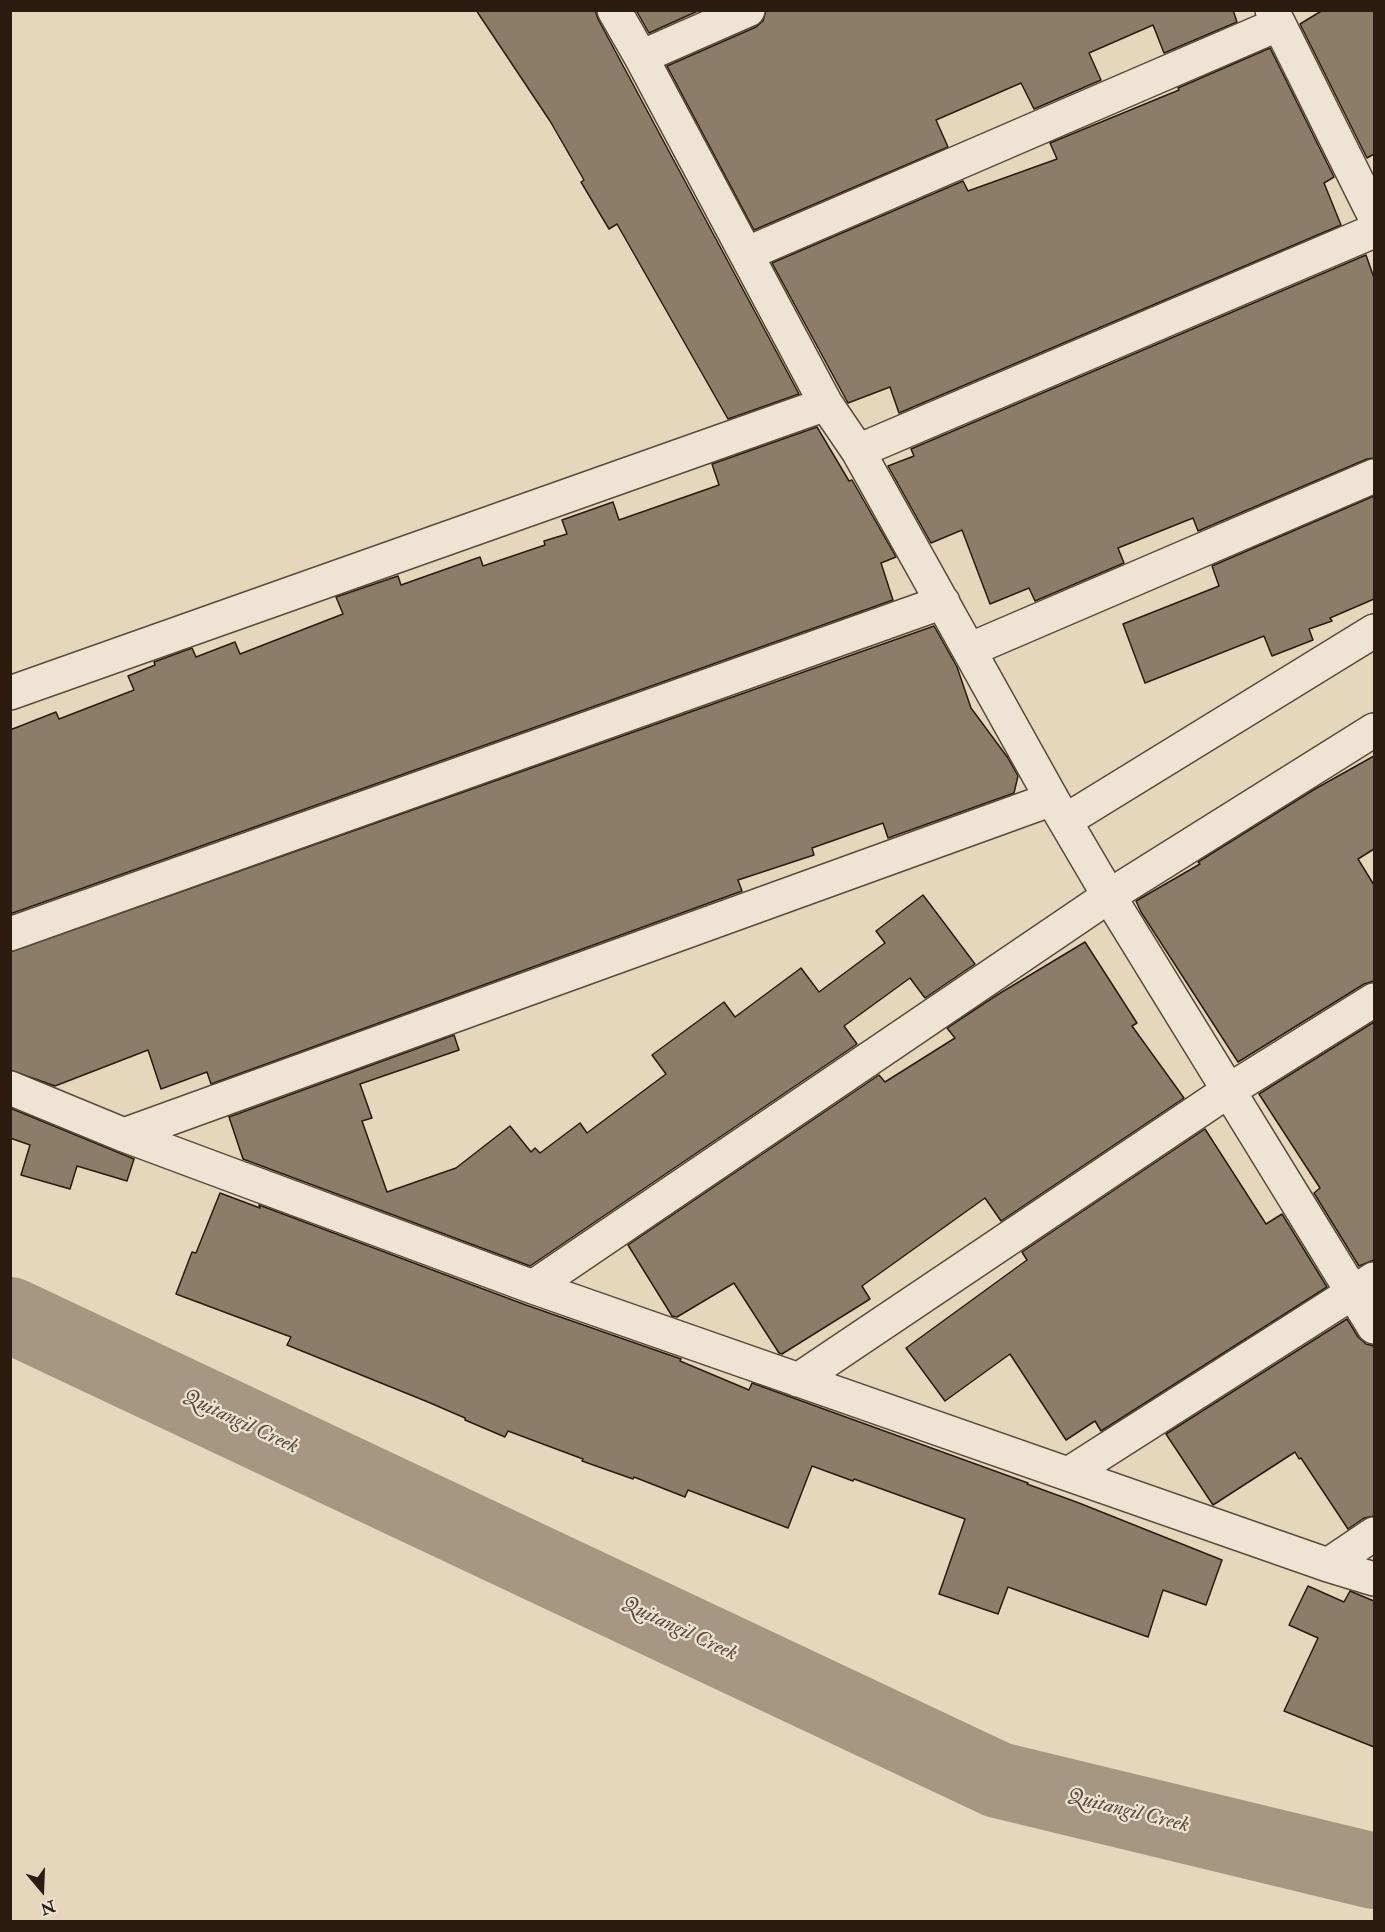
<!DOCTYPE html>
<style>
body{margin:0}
#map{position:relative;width:1385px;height:1932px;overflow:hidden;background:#e6d6bb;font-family:"IM FELL Double Pica",serif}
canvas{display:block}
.frame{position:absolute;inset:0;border:12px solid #2c1b0f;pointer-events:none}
.north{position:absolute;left:12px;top:1860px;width:60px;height:60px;-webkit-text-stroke:4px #efe4d3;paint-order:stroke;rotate:161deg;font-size:16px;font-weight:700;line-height:24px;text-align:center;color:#2c1b0f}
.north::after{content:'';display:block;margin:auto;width:21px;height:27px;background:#2c1b0f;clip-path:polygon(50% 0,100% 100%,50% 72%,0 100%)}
</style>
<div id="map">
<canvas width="1385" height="1932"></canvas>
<div class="frame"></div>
<div class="north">N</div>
</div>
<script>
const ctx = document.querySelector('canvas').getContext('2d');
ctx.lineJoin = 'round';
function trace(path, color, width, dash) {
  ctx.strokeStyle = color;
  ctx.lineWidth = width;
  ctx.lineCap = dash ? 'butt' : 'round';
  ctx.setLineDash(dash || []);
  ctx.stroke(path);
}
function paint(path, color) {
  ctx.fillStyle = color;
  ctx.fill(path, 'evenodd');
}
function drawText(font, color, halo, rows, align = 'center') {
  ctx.font = font + ' "IM FELL Double Pica",serif';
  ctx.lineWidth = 4.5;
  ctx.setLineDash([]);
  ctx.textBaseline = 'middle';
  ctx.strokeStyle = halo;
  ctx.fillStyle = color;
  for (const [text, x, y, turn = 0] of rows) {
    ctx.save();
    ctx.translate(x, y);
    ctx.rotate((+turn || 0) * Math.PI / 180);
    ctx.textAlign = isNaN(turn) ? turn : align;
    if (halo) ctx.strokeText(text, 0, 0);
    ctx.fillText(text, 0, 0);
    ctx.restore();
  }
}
trace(new Path2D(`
 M10 1315 998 1780 1374 1871`), '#a79681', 76);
const building = new Path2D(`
 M476 10H595L598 19 799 394 728 419 617 224 609 229 581 182 584 180 550 121Z
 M636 10H700L649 33Z
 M766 10H1233L1237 22 1164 53 1153 25 1089 53 1101 80 1034 109 1021 83 936 120 948 147 754 230 667 66 756 27 763 21Z
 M1323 10H1374V154L1367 158 1300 24Z
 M1270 48 1334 177 1324 183 1341 225 899 413 890 387 848 403 772 263 963 181 968 191 1057 159 1050 143 1179 90 1178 88Z
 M1366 255 1374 278V458L1367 459 1198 531 1193 518 1118 548 1124 563 1035 601 1029 588 990 604 962 530 931 543 888 466 914 456 911 449Z
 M817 427 849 481 852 480 896 557 881 563 893 600 10 914V730L56 712 59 719 134 690 128 676 155 665 154 662 192 648 196 657 235 642 240 654 343 614 336 597 398 576 401 585 480 557 483 566 545 545 544 541 567 534 562 520 613 502 619 520 719 485 712 464Z
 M1374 496V599L1330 618 1332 621 1309 629 1313 640 1272 656 1264 636 1145 683 1123 624 1219 586 1212 566Z
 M934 626 957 667 971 708 1008 758 1018 776 1014 793 888 838 883 823 812 848 814 855 738 880 742 891 211 1084 207 1072 161 1089 148 1050 55 1086 10 1070V952Z
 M1374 756V849L1358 859 1374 885V981L1364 984 1238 1062 1141 912 1136 901 1200 864 1198 862 1315 789Z
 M923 895 975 964 925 998 910 978 844 1026 857 1044 530 1266 243 1159 229 1117 454 1035 459 1050 360 1084 372 1118 362 1121 387 1192 456 1168 510 1126 531 1152 535 1148 540 1153 580 1123 587 1133 666 1074 652 1055 724 1002 735 1017 801 968 819 992 885 943 876 931Z
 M1085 942 1137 1023 1132 1026 1184 1098 1001 1221 985 1198 862 1286 870 1299 782 1354 779 1353 734 1283 677 1317 672 1316 628 1245 879 1075 885 1082 955 1038 947 1028 997 995Z
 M1374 1022V1260L1359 1266 1314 1193 1320 1188 1259 1094Z
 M10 1108 134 1159 127 1181 77 1166 70 1189 21 1175 30 1145 10 1138Z
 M1205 1129 1266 1224 1282 1214 1327 1287 1101 1431 1095 1421 1066 1440 1010 1354 945 1401 906 1348 1027 1260 1022 1252Z
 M220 1193 260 1208 259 1205 526 1305 681 1359 680 1361 749 1390 752 1383 1028 1483 1027 1484 1079 1503 1222 1560 1206 1605 1163 1590 1148 1637 1008 1587 998 1614 939 1594 965 1519 854 1479 853 1481 812 1466 788 1528 688 1490 685 1497 634 1477 633 1479 582 1461 583 1459 508 1431 505 1437 465 1420V1418L428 1402 287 1345 291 1337 176 1294 192 1252 196 1253Z
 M1347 1319 1358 1337 1366 1344 1374 1346V1516L1364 1518 1348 1529 1301 1458 1299 1459 1295 1452 1213 1505 1166 1434Z
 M1308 1586 1344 1602 1350 1591 1374 1601V1747L1284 1711 1318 1638 1289 1625Z`);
paint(building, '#8d7c68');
trace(building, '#2c1b0f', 1.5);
const street = new Path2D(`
 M614 10 641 57 826 404 858 451 1052 799 1109 896 1374 1327
 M1272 10 1374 215
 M641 57 748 10
 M746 254 1279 24
 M858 451 1374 231
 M969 650 1374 476
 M10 693 826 404
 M1065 821 1374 631
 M10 934 943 602
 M10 1088 124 1135 533 1287 1328 1565 1374 1579
 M124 1135 1052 799
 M533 1287 1109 896 1374 730
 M798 1380 1228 1091 1374 1000
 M1070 1473 1374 1279
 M1328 1565 1374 1534`);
trace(street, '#5a4a3a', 36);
trace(street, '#efe4d3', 33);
drawText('italic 21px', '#5d4c3d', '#efe4d3', [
 ["Quitangil Creek",240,1423,25],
 ["Quitangil Creek",679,1630,25],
 ["Quitangil Creek",1128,1812,14]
]);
</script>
